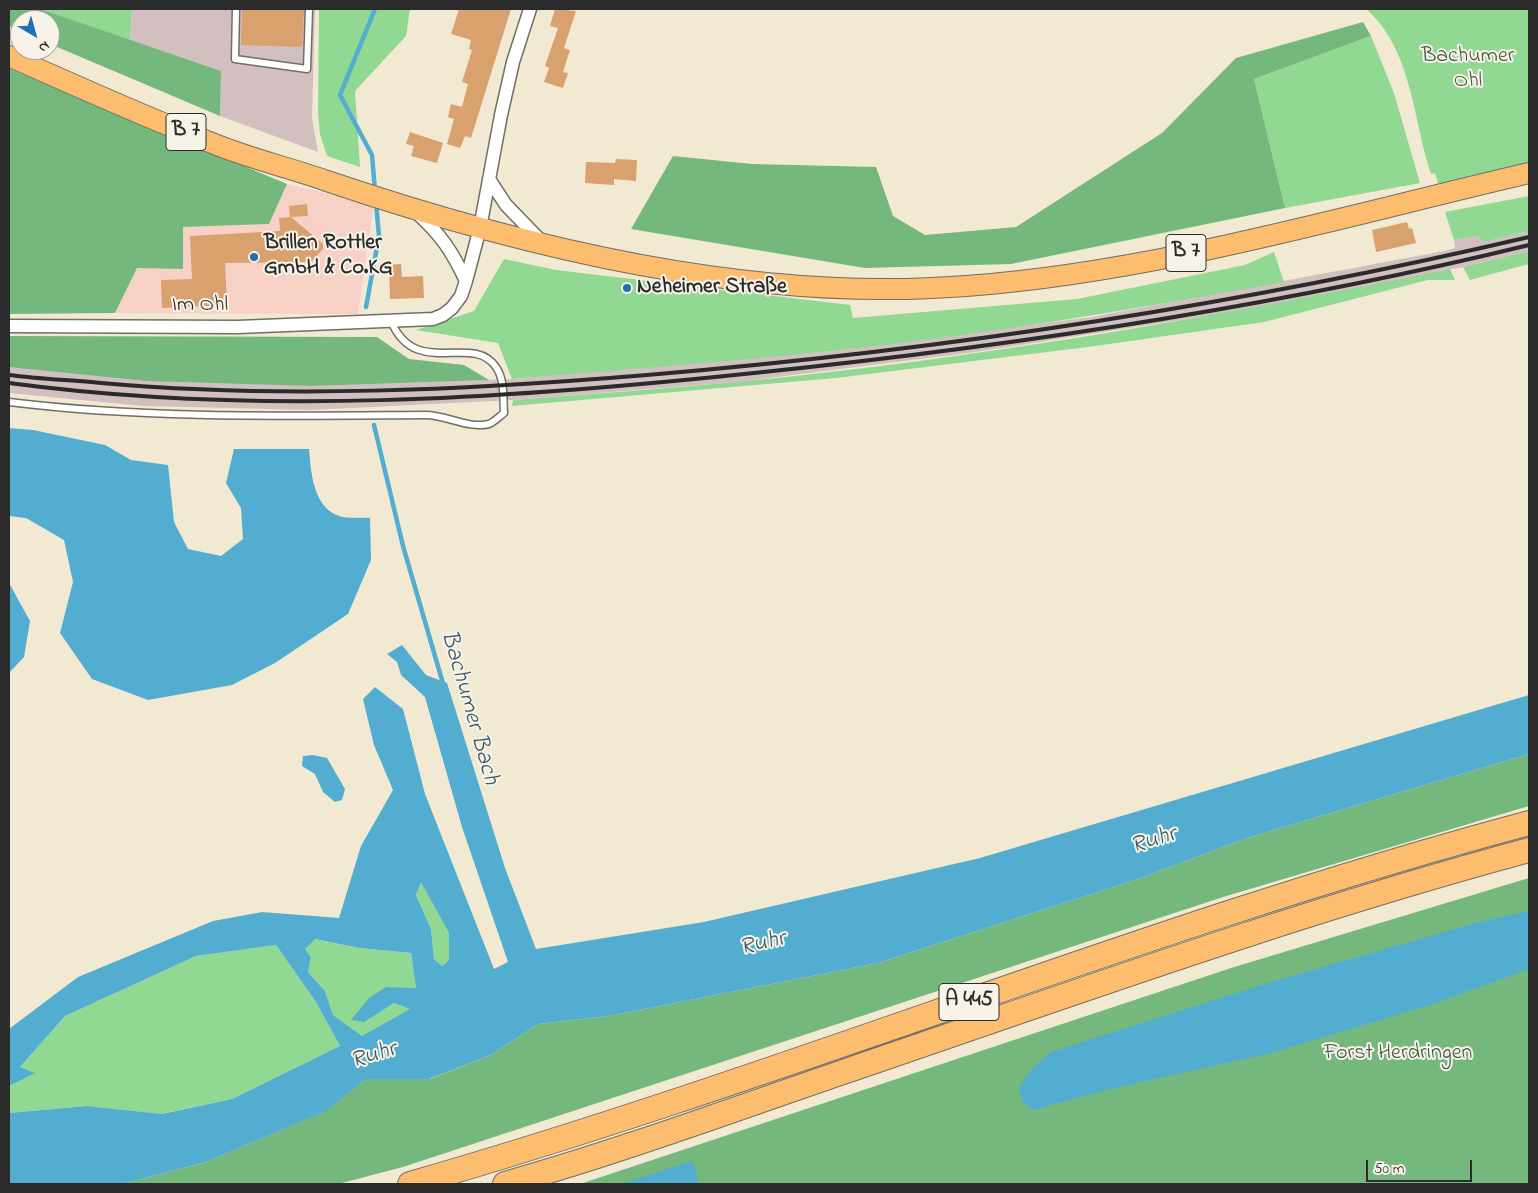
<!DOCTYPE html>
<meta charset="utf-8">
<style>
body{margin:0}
#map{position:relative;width:1538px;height:1193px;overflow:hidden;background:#f2e9d3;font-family:"Indie Flower",sans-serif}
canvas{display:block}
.frame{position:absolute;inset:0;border:10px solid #2b2b2b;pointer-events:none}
.north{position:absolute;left:10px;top:10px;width:50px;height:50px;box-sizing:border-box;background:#f7f3e8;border:1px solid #a5a39c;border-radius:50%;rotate:142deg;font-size:14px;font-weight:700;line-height:20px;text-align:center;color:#2b2b2b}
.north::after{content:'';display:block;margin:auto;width:18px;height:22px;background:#1f6fb2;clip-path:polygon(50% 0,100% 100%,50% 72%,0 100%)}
.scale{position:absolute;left:1366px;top:1160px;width:106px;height:22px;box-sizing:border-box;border:2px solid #2b2b2b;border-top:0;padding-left:6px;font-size:15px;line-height:18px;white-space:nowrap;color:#2b2b2b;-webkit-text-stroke:4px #f7f3e8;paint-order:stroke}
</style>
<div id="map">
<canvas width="1538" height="1193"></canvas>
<div class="frame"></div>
<div class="north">N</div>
<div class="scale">50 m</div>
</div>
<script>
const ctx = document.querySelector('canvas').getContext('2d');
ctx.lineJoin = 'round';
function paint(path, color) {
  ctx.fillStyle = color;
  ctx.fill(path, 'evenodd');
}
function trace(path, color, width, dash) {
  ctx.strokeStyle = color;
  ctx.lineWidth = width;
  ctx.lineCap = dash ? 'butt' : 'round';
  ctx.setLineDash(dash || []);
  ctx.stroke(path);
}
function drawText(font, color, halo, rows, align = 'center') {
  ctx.font = font + ' "Indie Flower",sans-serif';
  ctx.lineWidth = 4;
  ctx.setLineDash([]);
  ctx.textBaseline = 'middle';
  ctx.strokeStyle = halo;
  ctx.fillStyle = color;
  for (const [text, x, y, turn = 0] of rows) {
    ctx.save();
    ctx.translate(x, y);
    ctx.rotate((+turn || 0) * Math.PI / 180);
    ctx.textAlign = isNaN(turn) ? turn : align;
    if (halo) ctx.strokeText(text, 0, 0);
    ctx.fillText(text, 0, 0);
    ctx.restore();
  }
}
paint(new Path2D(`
 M287 184 374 204 358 314 115 313 137 268 183 227 269 224Z`), '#f7d1c6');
paint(new Path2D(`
 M132 9H315L312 119 318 152 220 116 221 71 130 41Z
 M1529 231V251L1463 267 1263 307 976 352 737 382 513 400 311 410 143 406 9 393V367L313 386 512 379 833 351 1091 317 1444 251 1455 248 1454 240 1477 236 1484 242Z`), '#d2bfbf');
paint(new Path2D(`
 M40 9H132L130 41Z
 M319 9H410L406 36 355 91 360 167 327 156 320 134 318 113Z
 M1366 9H1529V163L1438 184 1435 173 1431 174C1413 119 1412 49 1366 9Z
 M1371 36 1394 93 1420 183 1285 208 1254 79Z
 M1529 196V231L1484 242 1477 236 1454 240 1445 212Z
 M1529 251V264L1470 280 1463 267Z
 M1274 252 1284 282C1134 309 984 335 832 351 726 362 619 370 512 379L498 343 416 330 474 311 504 259 556 270 850 305 853 318 1077 299 1245 265Z
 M1450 269 1455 280H1428L1264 322 1088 347 836 378 512 406 513 400C587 394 661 389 736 382 976 359 1214 317 1450 269Z
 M421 881 449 933V960L442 966 434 959 431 929 416 895Z
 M314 939 359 948 411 953 416 988 364 1022 394 1003 411 1009 362 1036 333 1015 325 991 308 972 311 957 305 949Z
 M276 945 316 1002 340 1046 232 1099 161 1114 87 1106 9 1113V1086L34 1073 20 1067 65 1016 196 956Z
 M87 1158 133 1159 100 1174 78 1173Z`), '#91d893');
paint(new Path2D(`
 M9 9H40L221 71 220 116 50 44V20H20V31L9 26Z
 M1363 22 1371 36 1254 79 1285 208 1011 264 865 268 631 229 673 156 752 164 876 167 893 216 925 235 1016 227 1162 133 1236 58Z
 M9 68 287 184 269 224 183 227V269L137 268 115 313 9 314Z
 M9 336 377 337 409 359 464 365 489 380 313 386 147 381 9 367Z
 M1529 754V806L1223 897 403 1167 338 1184H122L206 1162 325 1111 366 1079H430L491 1055 538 1024 609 1016 878 963 1138 879 1247 838Z
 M1529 878V1184H580L1231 968Z`), '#74b87d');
paint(new Path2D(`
 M9 428 33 430 105 445 131 460 168 465 174 522 188 549 221 556 243 539 241 508 226 483 234 449H309C311 472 313 507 339 516 348 519 361 517 370 518L371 560 348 614 275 663 232 685 148 700 92 679 60 633 73 582 64 540 26 518 9 516Z
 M9 583 30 621 24 657 9 673Z
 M402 645 426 675 447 683 505 868 536 949 704 922 980 858 1529 695V754L1247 838 1138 879 878 963 609 1016 538 1024 491 1055 429 1079H366L326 1111 206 1162 122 1184H9V1113L87 1106 162 1114 232 1099 340 1046 316 1002 276 945 196 956 65 1016 20 1067 35 1073 9 1086V1029L78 977 213 921 262 912 339 918 361 846 393 790 374 745 363 699 375 687 403 709 425 794 494 969 508 962 462 827 425 697 401 675 397 662 387 654ZM421 882 449 933V960L442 966 434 959 431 929 416 895ZM315 939 359 948 411 953 416 988 386 987 369 998 351 1020 364 1022 394 1003 410 1009 362 1036 333 1015 325 991 308 972 311 957 305 949ZM88 1158 131 1159 132 1160 100 1174 79 1173Z
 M313 755 327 758 345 789 342 800 335 802 323 792 315 774 302 766 303 756Z
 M1529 911V969L1433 1004 1271 1053 1106 1090 1033 1110 1023 1103 1019 1087 1030 1071 1051 1052 1271 982 1479 922Z
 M692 1161 700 1184H621Z`), '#52add0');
trace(new Path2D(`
 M375 191 372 155 340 95 375 9
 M366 307 379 236 376 203
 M374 425 403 546 444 687`), '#52add0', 4.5);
trace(new Path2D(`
 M9 1166 101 1170 150 1158`), '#52add0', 25);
paint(new Path2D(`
 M242 9H304L302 47 241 45Z
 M459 9H511L471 138 465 136 460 148 447 144 454 119 448 117 451 104 462 107 468 84 462 82 472 50 469 49 471 40 451 34Z
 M555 9 576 11 564 48 570 50 563 72 568 73 563 88 544 82 549 68 545 66 558 28 550 26Z
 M410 132 443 143 437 163 411 156 414 146 406 144Z
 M616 159 637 160 636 181 614 179V185L585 183 586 162 615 163Z
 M307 204 308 216 291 217 323 244V249L311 262 225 263 227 305 162 308 161 280 192 279 190 236 280 231 279 218 290 217 289 206Z
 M1407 222 1409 229 1412 228 1416 243 1376 252 1372 230Z
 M401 264 402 277 423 276 424 298 390 299 389 265Z`), '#d8a16e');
const lane = new Path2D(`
 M236 9 235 59 307 69 309 9
 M9 402C148 419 286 416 426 415 446 415 468 429 489 424 494 422 500 416 504 413 503 398 505 380 496 367 472 332 416 380 391 321`);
const street = new Path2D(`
 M489 179 506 205 540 240
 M417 213C441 235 452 251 466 281
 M9 326 238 327 433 319 443 315 452 308 461 296 466 281 480 228 501 115 513 62 530 9`);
const primary = new Path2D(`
 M9 56C76 86 143 116 212 143 248 158 287 167 324 180 525 248 752 303 966 286 1156 272 1344 216 1529 173`);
const highway = new Path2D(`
 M410 1184C787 1076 1151 924 1529 823
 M505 1184C621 1151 735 1109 849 1070 1074 993 1299 912 1529 850`);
trace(lane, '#716e66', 9);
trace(street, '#716e66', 15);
trace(primary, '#716e66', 22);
trace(highway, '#716e66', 26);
trace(lane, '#fff', 6);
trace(street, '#fff', 12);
trace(primary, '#fcbd6f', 20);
trace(highway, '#fcbd6f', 24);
trace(new Path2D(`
 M9 375C39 379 70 380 101 383 283 399 465 390 647 375 944 350 1239 305 1529 237
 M9 383C256 416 507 399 754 373 1015 346 1275 307 1529 245`), '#2b2b2b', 4);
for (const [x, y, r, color] of [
 [254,257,5,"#1f6fb2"],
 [627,288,5,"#1f6fb2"]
]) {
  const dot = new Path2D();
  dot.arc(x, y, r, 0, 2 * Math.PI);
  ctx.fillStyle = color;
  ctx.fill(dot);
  trace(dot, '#f7f3e8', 2);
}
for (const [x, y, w] of [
 [186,132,40],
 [1186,253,40],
 [969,1002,60]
]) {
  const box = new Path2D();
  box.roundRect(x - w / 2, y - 18.5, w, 37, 4);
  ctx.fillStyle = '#f7f3e8';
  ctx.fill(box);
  trace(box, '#2b2b2b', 1);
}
drawText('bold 21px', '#2b2b2b', null, [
 ["B 7",186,132],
 ["B 7",1186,253],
 ["A 445",969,1002]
]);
drawText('22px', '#445645', '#f7f3e8', [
 ["Bachumer",1468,57],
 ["Ohl",1468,82],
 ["Forst Herdringen",1398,1054]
]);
drawText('bold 22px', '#2b2b2b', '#f7f3e8', [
 ["Brillen Rottler",264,244],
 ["GmbH & Co.KG",264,269],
 ["Neheimer Straße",637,288]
], 'left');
drawText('22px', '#2b2b2b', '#f7f3e8', [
 ["Im Ohl",200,306]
]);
drawText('italic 24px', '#395865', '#f7f3e8', [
 ["Bachumer Bach",468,708,74],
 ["Ruhr",1154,842,-17],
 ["Ruhr",763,945,-13],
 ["Ruhr",374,1057,-17]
]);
</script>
